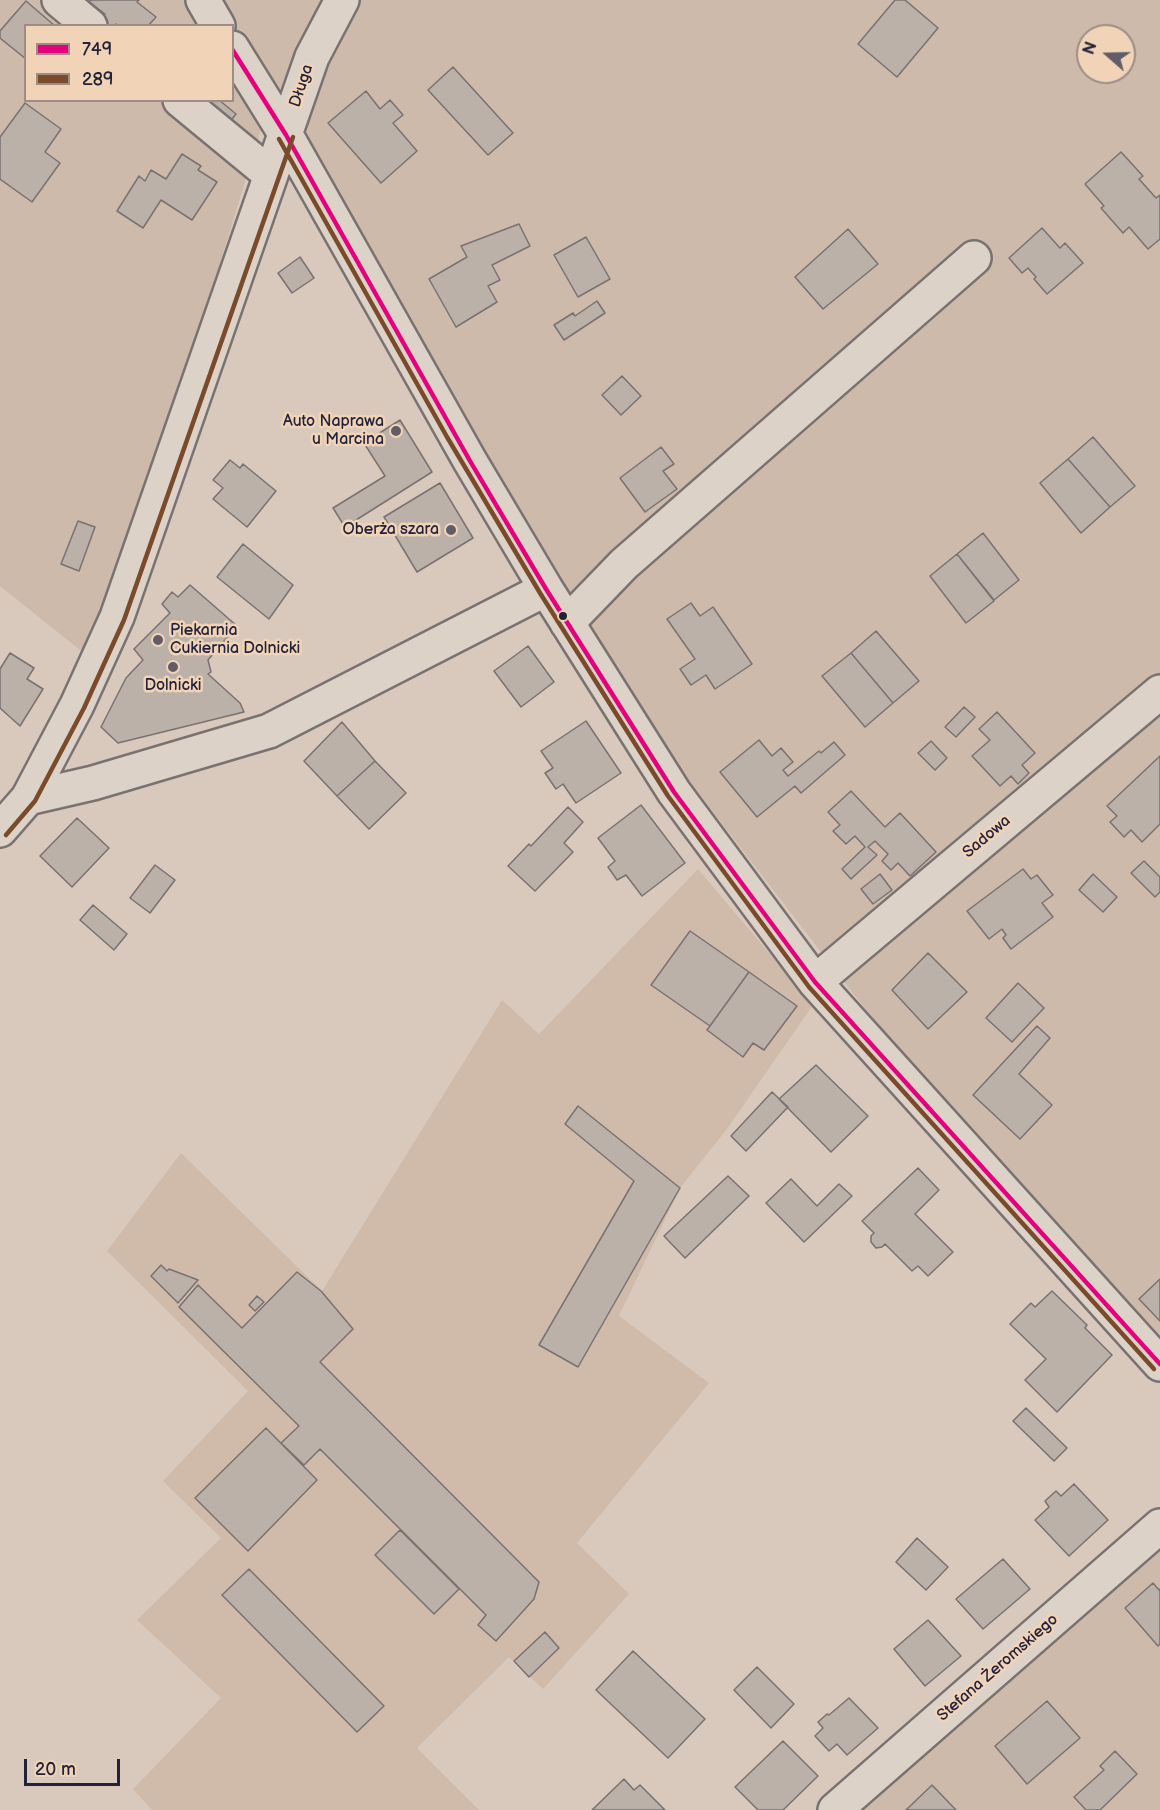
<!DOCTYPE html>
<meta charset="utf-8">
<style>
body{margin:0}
#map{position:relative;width:1160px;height:1810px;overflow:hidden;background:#d9c9bc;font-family:"Balsamiq Sans",sans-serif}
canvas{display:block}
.legend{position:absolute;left:24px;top:24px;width:210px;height:78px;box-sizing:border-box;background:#f1d3b7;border:2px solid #9e8c85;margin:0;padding:8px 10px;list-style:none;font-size:18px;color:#22223b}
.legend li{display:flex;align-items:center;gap:12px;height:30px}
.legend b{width:30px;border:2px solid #9e8c85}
.north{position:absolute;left:1076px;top:24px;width:60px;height:60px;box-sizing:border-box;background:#f1d3b7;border:2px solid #9e8c85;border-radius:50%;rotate:290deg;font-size:16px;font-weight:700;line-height:24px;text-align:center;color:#22223b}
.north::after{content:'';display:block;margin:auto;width:21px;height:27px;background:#625c68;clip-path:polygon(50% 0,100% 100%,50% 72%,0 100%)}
.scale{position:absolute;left:24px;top:1759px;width:96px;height:27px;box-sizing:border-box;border:3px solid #22223b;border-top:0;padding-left:8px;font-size:18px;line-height:21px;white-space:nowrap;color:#22223b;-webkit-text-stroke:4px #f1d3b7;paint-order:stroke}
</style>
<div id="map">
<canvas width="1160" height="1810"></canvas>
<ul class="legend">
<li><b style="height:8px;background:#e5007d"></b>749</li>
<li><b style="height:8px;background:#7a4b2a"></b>289</li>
</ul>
<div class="north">N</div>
<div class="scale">20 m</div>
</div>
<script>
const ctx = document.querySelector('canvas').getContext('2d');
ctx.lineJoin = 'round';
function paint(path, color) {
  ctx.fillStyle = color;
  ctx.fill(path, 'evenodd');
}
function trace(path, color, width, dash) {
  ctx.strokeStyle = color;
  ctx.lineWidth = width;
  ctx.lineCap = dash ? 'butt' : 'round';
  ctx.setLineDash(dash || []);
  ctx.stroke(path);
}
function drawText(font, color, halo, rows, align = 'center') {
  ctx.font = font + ' "Balsamiq Sans",sans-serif';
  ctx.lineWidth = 5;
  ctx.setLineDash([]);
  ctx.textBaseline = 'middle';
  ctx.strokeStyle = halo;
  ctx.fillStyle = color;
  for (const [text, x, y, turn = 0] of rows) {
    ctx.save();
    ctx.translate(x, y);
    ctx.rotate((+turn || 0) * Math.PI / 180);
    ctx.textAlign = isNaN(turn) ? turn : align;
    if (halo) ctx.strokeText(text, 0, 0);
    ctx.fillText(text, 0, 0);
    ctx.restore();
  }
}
paint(new Path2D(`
 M698 869 813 1005 727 1129 680 1188 619 1316 709 1383 577 1543 629 1594 543 1689 509 1657 417 1748 479 1810H152L133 1789 221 1698 137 1620 221 1538 163 1481 248 1391 107 1251 181 1153 322 1291 502 1000 539 1034Z`), '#d0bbab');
paint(new Path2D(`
 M0 0H1160V1368L852 992 647 727 272 93 136 539 85 654 0 586ZM26 26H232V100H26ZM1088 36H1124V72H1088Z
 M1160 1551V1810H864Z`), '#cdbaaa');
const building = new Path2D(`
 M91 0H139L137 2 156 17 148 26H119L116 24 115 26H106L100 20 105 14 89 2Z
 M895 0H905L938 28 897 77 858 44Z
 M26 1 55 26H26V59L0 38V31Z
 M453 67 513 133 488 155 428 90Z
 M366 91 380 109 390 100 403 115 393 123 417 151 381 183 328 123Z
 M197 100H219L236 114 226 127Z
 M25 103 61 129 45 152 60 163 32 202 0 179V137Z
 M1121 152 1143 176 1139 179 1156 198 1160 195V239L1148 249 1129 227 1123 233 1101 208 1104 206 1085 184Z
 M182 154 201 166 198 170 217 182 192 220 161 200 143 228 117 211 139 176 145 181 151 170 166 179Z
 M519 224 530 246 492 265 500 280 488 286 497 302 456 327 429 279 467 257 461 246Z
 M1042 228 1060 248 1065 243 1083 263 1047 294 1034 279 1036 277 1028 268 1022 273 1009 258Z
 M848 229 878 264 823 309 795 277Z
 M586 237 610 279 578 297 554 255Z
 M300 257 314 278 292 293 278 273Z
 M597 301 605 313 564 340 554 325 573 313 575 316Z
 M622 376 641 396 621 415 602 395Z
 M400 420 432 472 345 527 333 508 385 476 364 443Z
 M1093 437 1135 486 1110 507 1068 459Z
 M661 447 674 464 663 471 677 489 645 512 620 478Z
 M1068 459 1110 507 1081 533 1040 483Z
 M230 460 240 468 243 464 276 491 247 527 213 499 223 488 213 480Z
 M440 483 473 538 417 572 384 517Z
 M78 521 95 527 79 571 61 564Z
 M983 533 1019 580 994 600 957 554Z
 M243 544 293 585 269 619 217 577Z
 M957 554 994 601 966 623 930 576Z
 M190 585 237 626 208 660 211 672 208 674 240 703 244 712 118 743 101 727 126 678 143 660 134 649 170 613 162 604 172 592 178 597Z
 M691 603 700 616 713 607 752 664 715 689 706 675 691 685 680 669 695 659 667 619Z
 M876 631 919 681 893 703 851 653Z
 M528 646 554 682 521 707 494 671Z
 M10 653 34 668 27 679 43 689 20 726 0 708V669Z
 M851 653 893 703 865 727 822 676Z
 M964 707 975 717 956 737 945 727Z
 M997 712 1035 753 1022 765 1029 773 1018 784 1011 776 1000 786 972 756 990 740 979 729Z
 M586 721 621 773 576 803 563 784 556 789 545 773 553 768 541 751Z
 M342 722 375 761 337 796 304 761Z
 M759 740 772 756 781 748 793 762 783 770 788 776 819 751 821 753 834 742 845 755 801 793 795 786 757 817 720 772Z
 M931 741 947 758 935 770 918 753Z
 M1160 756V824L1142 842 1131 830 1124 837 1110 822 1117 816 1107 806Z
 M375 761 406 793 369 829 337 796Z
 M851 791 885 827 900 813 936 852 910 876 898 863 891 870 882 861 888 854 875 841 868 847 877 855 851 879 842 869 865 847 855 836 846 844 833 831 840 825 828 812Z
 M641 805 685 863 642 896 626 875 617 880 608 867 615 861 598 838Z
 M568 807 583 822 564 843 573 852 535 891 508 866 529 844 531 846Z
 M77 818 109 848 72 887 40 856Z
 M1144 861 1160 877V892L1155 897 1131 873Z
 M155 865 175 880 150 913 130 898Z
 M1023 869 1031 879 1037 875 1053 895 1042 903 1053 917 1011 949 1003 938 1006 935 1002 929 989 939 967 911Z
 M880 874 892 890 873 904 861 889Z
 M1093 874 1117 897 1103 912 1079 890Z
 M93 905 127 934 114 950 80 920Z
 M690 931 749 972 710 1026 651 985Z
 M928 953 967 992 928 1029 892 990Z
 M749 972 797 1006 764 1050 753 1043 743 1057 707 1030Z
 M1018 983 1044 1008 1012 1042 986 1018Z
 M1037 1026 1050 1038 1019 1074 1052 1105 1020 1139 973 1095Z
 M816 1065 868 1116 831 1152 779 1099Z
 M772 1092 788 1107 746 1151 731 1136Z
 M578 1106 680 1188 578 1367 539 1345 634 1181 565 1124Z
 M918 1168 939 1190 915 1214 953 1252 928 1276 918 1266 912 1271 885 1244 882 1247 876 1248 871 1242V1236L874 1233 862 1221Z
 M728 1176 749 1196 685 1258 664 1236Z
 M791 1179 817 1206 839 1184 852 1196 804 1242 766 1203Z
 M161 1265 167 1271 169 1269 198 1280 178 1303 151 1276Z
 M297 1272 321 1291 353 1329 320 1362 539 1582 534 1599 496 1641 478 1625 486 1615 320 1449 304 1465 281 1443 299 1426 179 1307 198 1285 242 1328Z
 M1160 1279V1321L1139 1299Z
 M1052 1291 1087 1325 1085 1328 1112 1355 1057 1412 1025 1380 1046 1359 1010 1324 1031 1303 1035 1307Z
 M257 1296 264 1302 255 1311 249 1305Z
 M1026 1408 1067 1448 1054 1461 1013 1421Z
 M266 1428 317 1480 248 1551 195 1498Z
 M1074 1484 1108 1520 1069 1556 1035 1520 1049 1507 1045 1501 1056 1491 1061 1496Z
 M400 1530 459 1589 434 1614 375 1555Z
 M917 1538 948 1567 926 1590 896 1562Z
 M1003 1559 1030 1589 983 1629 956 1599Z
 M249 1569 384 1706 357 1732 222 1595Z
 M1153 1583 1159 1590 1160 1589V1644L1158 1646 1125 1608Z
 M928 1620 961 1656 925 1686 894 1649Z
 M545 1632 559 1648 529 1677 514 1661Z
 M633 1651 705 1719 668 1758 596 1690Z
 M757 1667 794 1704 771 1728 734 1690Z
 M849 1698 878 1728 847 1755 837 1744 829 1751 815 1736 823 1728 818 1722 827 1714 829 1715Z
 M1047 1701 1080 1738 1027 1784 995 1746Z
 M783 1741 818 1776 783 1810H758L735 1787Z
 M1115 1751 1137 1774 1100 1810H1086L1074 1797 1104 1770 1100 1766Z
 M624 1779 634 1790 640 1785 665 1810H592Z
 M932 1785 956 1810H906Z`);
paint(building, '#bcb1a9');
trace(building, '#797271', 1.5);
const minor = new Path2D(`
 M59 0 90 26
 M203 0 218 26
 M232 48 286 135 470 461 546 589 674 792 815 982 1160 1364
 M180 100 271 175
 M567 623 624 564 974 258
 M28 798 93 783 269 731 546 589
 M0 830 28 798 77 705 117 617 312 57 342 0
 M815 982 1160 692
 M835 1810 1160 1526`);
trace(minor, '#797271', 38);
trace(minor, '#ddd2c8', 33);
trace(new Path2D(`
 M232 49 286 135 470 461 546 589 674 792 815 982 1160 1364`), '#e5007d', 4.5);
trace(new Path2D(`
 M279 139 447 437 540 593 668 796 809 987 1154 1369
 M6 835 35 801 84 708 124 620 293 137`), '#7a4b2a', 4.5);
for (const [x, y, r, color] of [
 [396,431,6,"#625c68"],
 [451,530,6,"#625c68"],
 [563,616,5,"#22223b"],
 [158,640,6,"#625c68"],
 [173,667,6,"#625c68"]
]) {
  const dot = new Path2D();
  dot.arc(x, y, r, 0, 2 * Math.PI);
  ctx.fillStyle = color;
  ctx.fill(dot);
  trace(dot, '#f1d3b7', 2);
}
drawText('16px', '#22223b', '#f1d3b7', [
 ["Długa",302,86,-72],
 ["Sadowa",987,837,-40],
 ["Stefana Żeromskiego",998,1668,-41]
]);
drawText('16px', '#22223b', '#f1d3b7', [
 ["Auto Naprawa",384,422],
 ["u Marcina",384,440],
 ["Oberża szara",439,530],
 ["Piekarnia",170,631,"left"],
 ["Cukiernia Dolnicki",170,649,"left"],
 ["Dolnicki",173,686,"center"]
], 'right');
</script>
